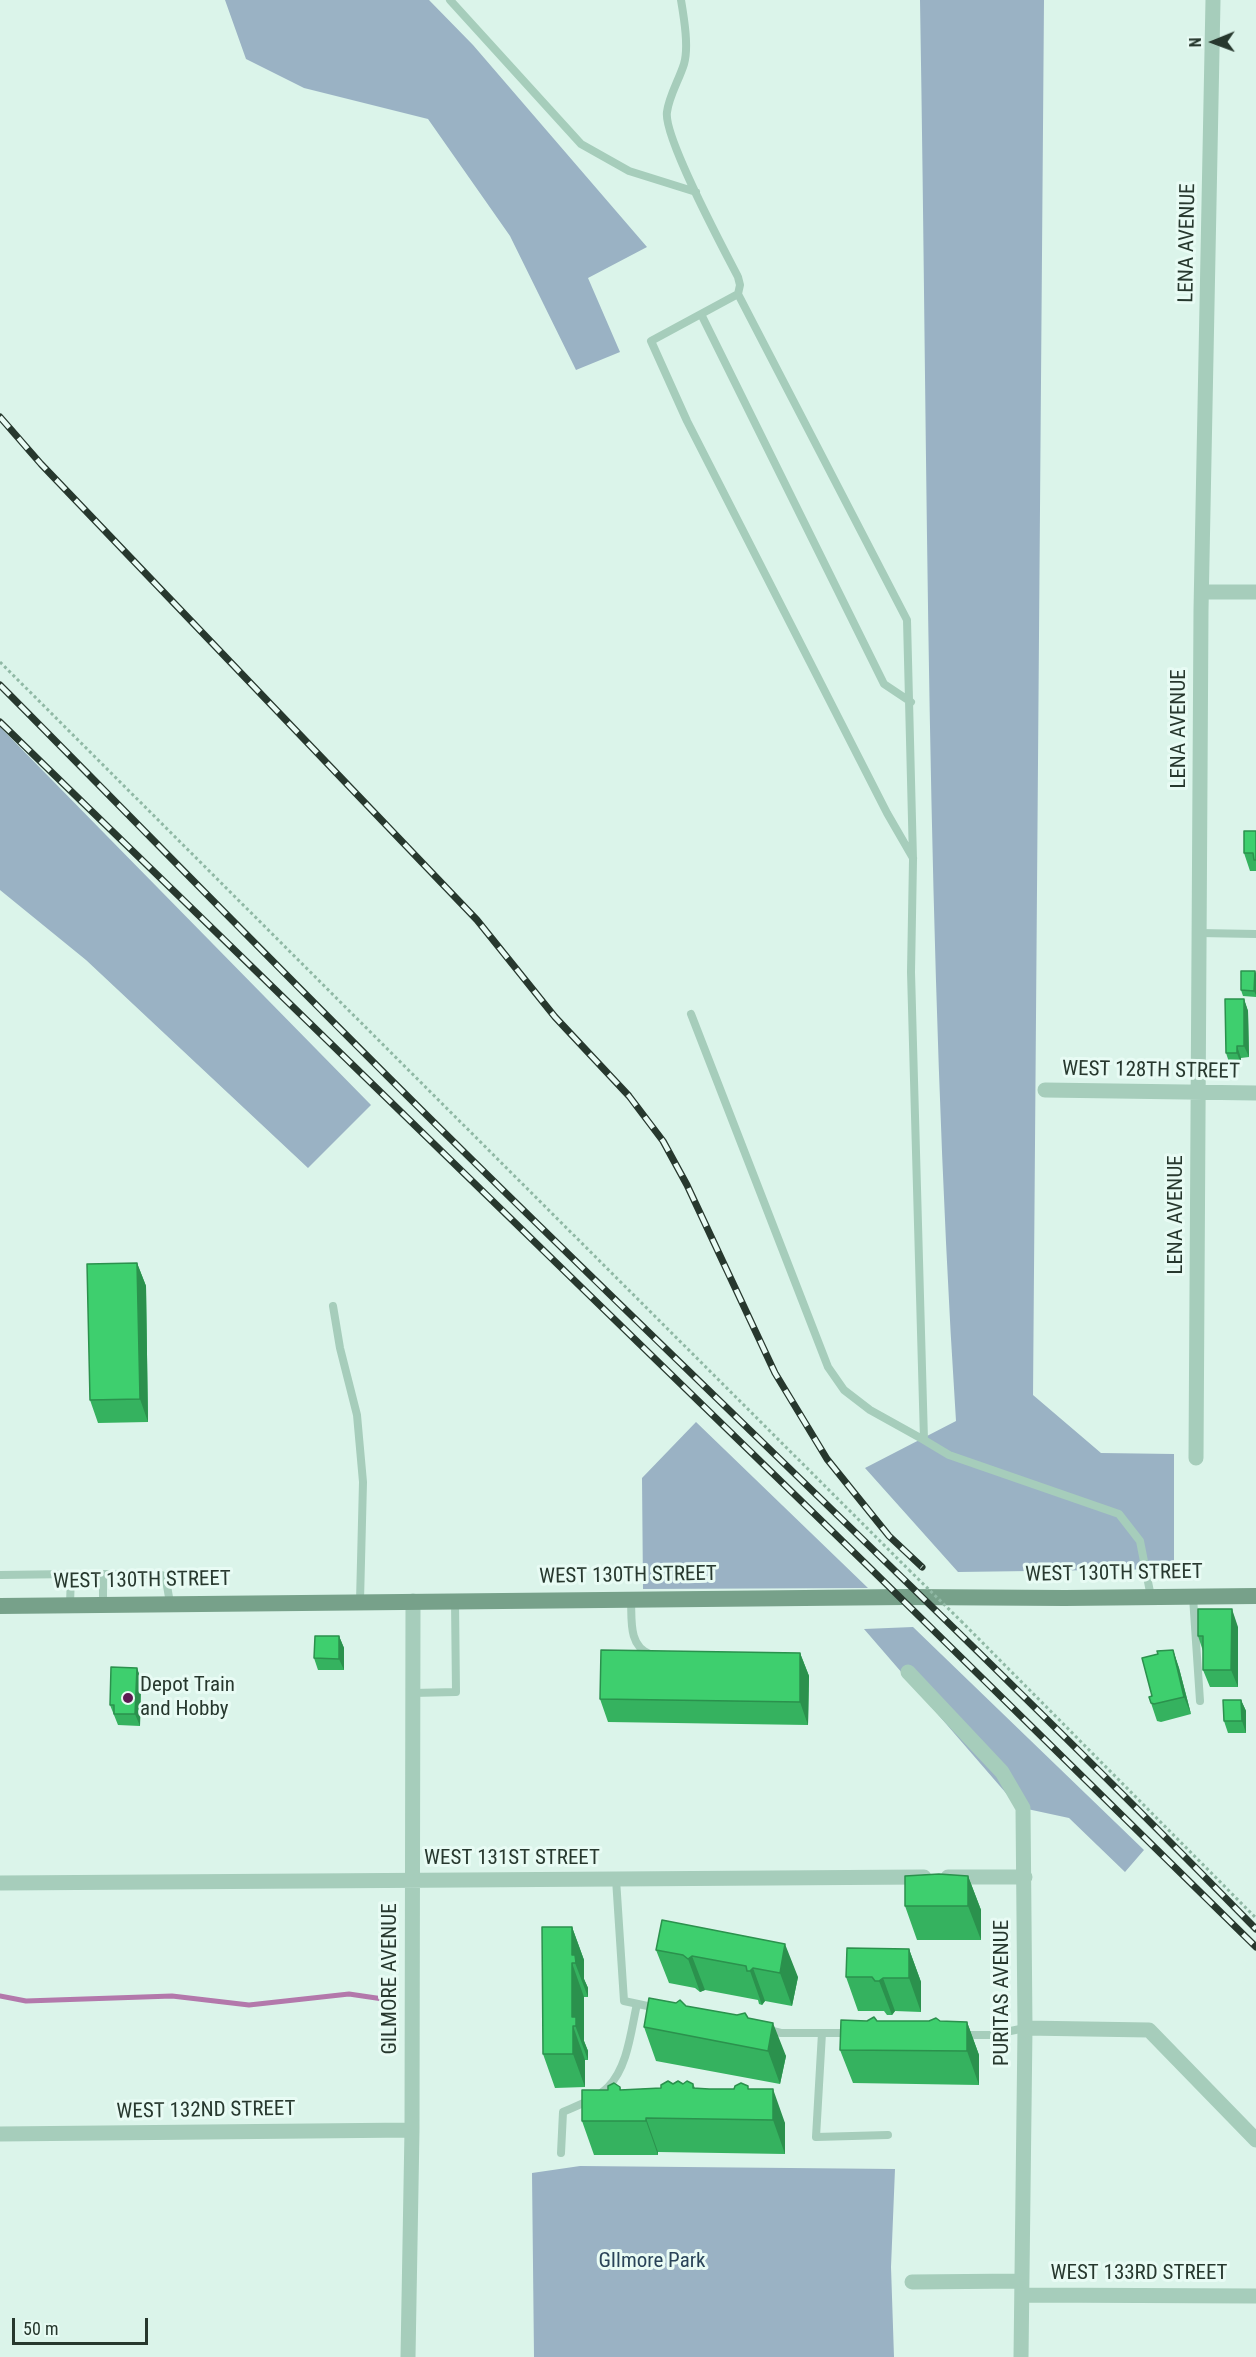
<!DOCTYPE html>
<style>
body{margin:0}
#map{position:relative;width:1256px;height:2357px;overflow:hidden;background:#dbf4ea;font-family:"Roboto Condensed",sans-serif}
canvas{display:block}
.north{position:absolute;left:1184px;top:12px;width:60px;height:60px;-webkit-text-stroke:4px #e8fbf4;paint-order:stroke;rotate:269deg;font-size:16px;font-weight:700;line-height:24px;text-align:center;color:#27382e}
.north::after{content:'';display:block;margin:auto;width:21px;height:27px;background:#27382e;clip-path:polygon(50% 0,100% 100%,50% 72%,0 100%)}
.scale{position:absolute;left:12px;top:2318px;width:136px;height:27px;box-sizing:border-box;border:3px solid #27382e;border-top:0;padding-left:8px;font-size:18px;line-height:21px;white-space:nowrap;color:#27382e;-webkit-text-stroke:4px #e8fbf4;paint-order:stroke}
</style>
<div id="map">
<canvas width="1256" height="2357"></canvas>
<div class="north">N</div>
<div class="scale">50 m</div>
</div>
<script>
const ctx = document.querySelector('canvas').getContext('2d');
ctx.lineJoin = 'round';
function paint(path, color) {
  ctx.fillStyle = color;
  ctx.fill(path, 'evenodd');
}
function trace(path, color, width, dash) {
  ctx.strokeStyle = color;
  ctx.lineWidth = width;
  ctx.lineCap = dash ? 'butt' : 'round';
  ctx.setLineDash(dash || []);
  ctx.stroke(path);
}
function drawText(font, color, halo, rows, align = 'center') {
  ctx.font = font + ' "Roboto Condensed",sans-serif';
  ctx.lineWidth = 6;
  ctx.setLineDash([]);
  ctx.textBaseline = 'middle';
  ctx.strokeStyle = halo;
  ctx.fillStyle = color;
  for (const [text, x, y, turn = 0] of rows) {
    ctx.save();
    ctx.translate(x, y);
    ctx.rotate((+turn || 0) * Math.PI / 180);
    ctx.textAlign = isNaN(turn) ? turn : align;
    if (halo) ctx.strokeText(text, 0, 0);
    ctx.fillText(text, 0, 0);
    ctx.restore();
  }
}
paint(new Path2D(`
 M225 0H429L473 45 647 247 588 278 620 352 576 370 510 236 428 119 304 88 246 59Z
 M920 0H1044L1033 1395 1101 1453 1174 1454V1569L958 1572 865 1468 956 1421C926 948 928 473 920 0Z
 M0 727 371 1105 308 1168 86 960 0 890Z
 M696 1422 868 1588 643 1589 642 1478Z
 M913 1627 1144 1850 1125 1872 1069 1818 1018 1807 864 1629Z
 M580 2166 895 2169 891 2267 894 2357H534L532 2173Z`), '#9ab2c4');
trace(new Path2D(`
 M0 1996 26 2001 172 1996 249 2005 349 1994 383 1999`), '#b378ab', 5);
trace(new Path2D(`
 M0 662 909 1570
 M961 1621 1256 1918`), '#90b9a5', 3, [3, 3]);
trace(new Path2D(`
 M450 0 581 144 629 171 696 192
 M681 0C684 18 689 47 684 64 679 80 669 96 667 112 663 136 724 250 738 277L740 285 738 294 907 620 913 860 911 972 924 1440 949 1455 1119 1514 1140 1541 1151 1597
 M738 294 651 341 687 421 887 813 913 858
 M701 314 884 684 911 702
 M1199 933 1256 934
 M691 1014 828 1367 844 1390 870 1410 924 1440
 M333 1306 340 1348 357 1415 363 1482 360 1601
 M0 1575 71 1574
 M1193 1597 1200 1701
 M631 1599C632 1619 628 1646 650 1654
 M103 1604V1574L162 1575 166 1580 170 1603
 M70 1605 71 1574H103
 M413 1693 456 1692 455 1601
 M616 1879 624 2001 657 2008
 M769 2030 781 2033H850
 M822 2033 816 2137 888 2135
 M964 2035H991L1025 2028
 M561 2153 563 2112C579 2105 596 2099 608 2087 628 2067 631 2030 637 2004`), '#a6cdbb', 8);
trace(new Path2D(`
 M1202 592H1256
 M1045 1090 1256 1093
 M1196 1458 1201 610 1213 0
 M908 1672 1002 1772 1023 1808 1025 2028 1021 2357
 M948 1877H1025
 M0 1883 924 1877
 M1025 2028 1149 2030 1256 2140
 M0 2134 412 2130
 M912 2282 1021 2281
 M1022 2295 1256 2296
 M408 2357 412 2130 413 1601`), '#a6cdbb', 15);
trace(new Path2D(`
 M0 1606 905 1597 1065 1598 1256 1596`), '#77a18a', 16);
const rail = new Path2D(`
 M0 417 41 464 477 920 555 1017 629 1096 663 1141 687 1185 775 1373 827 1459 889 1536 922 1567
 M0 685C154 840 307 998 463 1151 727 1411 997 1664 1256 1929
 M0 722 868 1566 1256 1947`);
trace(rail, '#27382e', 7);
trace(rail, '#e8fbf4', 4.5, [14]);
trace(new Path2D(`
 M909 1570 961 1621`), '#90b9a5', 3, [3, 3]);
paint(new Path2D(`
 M1256 831V871H1250L1244 853Z
 M1256 973V997L1243 996 1241 990Z
 M1244 999 1248 1011 1249 1057 1241 1058V1064L1230 1065 1226 1053Z
 M137 1263 146 1286 148 1422 98 1423 90 1400Z
 M1238 1627V1687H1210L1203 1670V1651L1198 1636Z
 M339 1636 344 1648V1670H318L314 1658Z
 M1173 1650 1179 1668 1191 1714 1161 1722 1157 1721 1151 1703 1152 1696Z
 M800 1653 809 1676 808 1725 608 1722 600 1699Z
 M137 1668 141 1680 140 1726 118 1725 110 1705Z
 M1241 1700 1246 1711V1733H1228L1224 1721Z
 M968 1876 981 1910V1940H917L905 1906Z
 M662 1920 798 1977 792 2006 765 2001 762 2005 759 2004 758 2000 705 1990 700 1992 695 1988 669 1983 656 1950Z
 M572 1927 584 1960V1979L588 1988V1997H584V2041L588 2051V2060H585V2087L555 2088 543 2054Z
 M909 1949 921 1982V2012L895 2011 892 2015H887L884 2011H858L846 1977Z
 M686 2006 748 2018 786 2056 780 2084 656 2061 644 2027Z
 M877 2021 967 2022 979 2055V2085L853 2083 840 2050Z
 M673 2084H693L695 2088 709 2089H749L785 2123V2154L658 2152V2155H594L582 2121 608 2090 620 2087 621 2090 661 2088Z`), '#35b25f');
paint(new Path2D(`
 M1255 971 1256 973V995L1254 991Z
 M1244 999 1248 1011 1249 1057 1244 1046Z
 M1237 1046 1241 1058V1064L1237 1053Z
 M137 1263 146 1286 148 1422 140 1399Z
 M1232 1609 1238 1627V1687L1231 1670Z
 M339 1636 344 1648V1670L339 1659Z
 M1173 1650 1179 1668 1191 1714 1184 1697Z
 M800 1653 809 1676 808 1725 800 1702Z
 M137 1668 141 1680 140 1726 135 1714Z
 M1241 1700 1246 1711V1733L1242 1721Z
 M968 1876 981 1910V1940L968 1906Z
 M572 1927 584 1960V1979L588 1988V1997L572 1955Z
 M785 1944 798 1977 792 2006 780 1973Z
 M909 1949 921 1982V2012L909 1978Z
 M692 1956 705 1990 700 1992 688 1959Z
 M572 1963 584 1997V2041L588 2051V2060L572 2017Z
 M753 1968 765 2001 762 2005 750 1971Z
 M883 1978 895 2011 892 2015 879 1981Z
 M967 2022 979 2055V2085L967 2051Z
 M773 2023 786 2056 780 2084 768 2051Z
 M573 2026 585 2060V2087L573 2054Z
 M773 2089 785 2123V2154L773 2120Z
 M646 2118 658 2152V2155L646 2121Z`), '#2b914d');
const building = new Path2D(`
 M1244 831H1256V860H1254L1253 853H1244Z
 M1241 971H1255L1254 991 1241 990Z
 M1225 999H1244V1046H1237V1053H1226Z
 M137 1263 140 1399 90 1400 87 1264Z
 M1198 1609H1232L1231 1670H1203V1636H1198Z
 M315 1636H339V1659L314 1658Z
 M601 1650 800 1653V1702L600 1699Z
 M1173 1650 1184 1697 1154 1704 1151 1703 1149 1697 1152 1696 1142 1658 1158 1654 1157 1651Z
 M111 1667 137 1668 135 1714H114V1705H110Z
 M1223 1700H1241L1242 1721H1224Z
 M939 1874 968 1876V1906H905V1876Z
 M662 1920 785 1944 780 1973 753 1968 750 1971H747L746 1966 692 1956 688 1959 683 1955 656 1950Z
 M542 1927H572V1955H575L576 1963H572V2017H576V2026H573V2054H543Z
 M847 1948 909 1949V1978H883L879 1981H875L872 1977H846Z
 M649 1998 676 2003 680 2000 686 2006 737 2015 745 2013 748 2018 773 2023 768 2051 644 2027Z
 M874 2017 877 2021H929L936 2018 940 2021 967 2022V2051L840 2050 841 2020 867 2021Z
 M668 2081 673 2084 678 2081 683 2084 687 2081 693 2084V2088L709 2089H734L735 2086 741 2083 748 2086V2089H773V2120L646 2118V2121H582V2090H608V2086L614 2083 620 2087V2090L661 2088V2085Z`);
paint(building, '#3ecf6e');
trace(building, '#2b914d', 1.5);
for (const [x, y, r, color] of [
 [128,1698,6,"#5d1a52"]
]) {
  const dot = new Path2D();
  dot.arc(x, y, r, 0, 2 * Math.PI);
  ctx.fillStyle = color;
  ctx.fill(dot);
  trace(dot, '#e8fbf4', 2);
}
drawText('21px', '#27382e', '#e8fbf4', [
 ["LENA AVENUE",1188,243,-89],
 ["LENA AVENUE",1180,729,-90],
 ["WEST 128TH STREET",1151,1071,1],
 ["LENA AVENUE",1177,1215,-90],
 ["WEST 130TH STREET",1114,1574,-1],
 ["WEST 130TH STREET",628,1576,-1],
 ["WEST 130TH STREET",142,1581,-1],
 ["WEST 131ST STREET",512,1859],
 ["GILMORE AVENUE",391,1979,-90],
 ["PURITAS AVENUE",1003,1993,-90],
 ["WEST 132ND STREET",206,2111,-1],
 ["WEST 133RD STREET",1139,2274]
]);
drawText('21px', '#27382e', '#e8fbf4', [
 ["Depot Train",140,1686],
 ["and Hobby",140,1710]
], 'left');
drawText('21px', '#294358', '#e8fbf4', [
 ["GIlmore Park",652,2262]
]);
</script>
